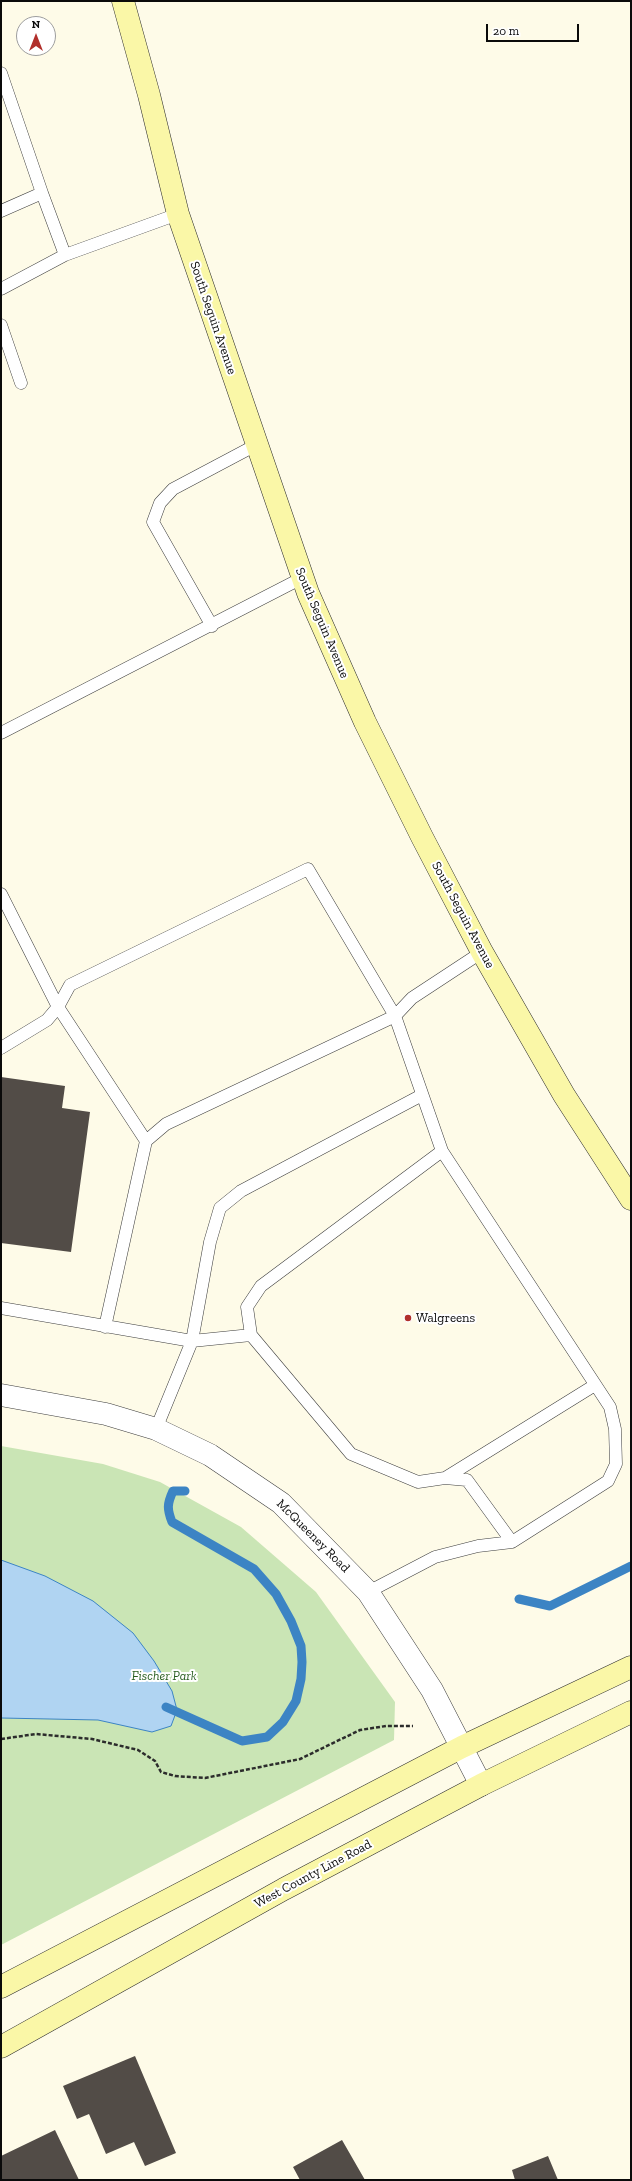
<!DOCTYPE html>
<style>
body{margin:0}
#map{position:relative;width:632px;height:2181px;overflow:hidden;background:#fefbe8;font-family:"Zilla Slab",serif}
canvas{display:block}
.frame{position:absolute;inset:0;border:2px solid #0a0a0a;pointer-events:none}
.north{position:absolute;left:16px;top:16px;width:40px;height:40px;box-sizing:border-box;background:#fff;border:1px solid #9d9d9d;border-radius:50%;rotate:0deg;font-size:11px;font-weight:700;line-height:16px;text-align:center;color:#0a0a0a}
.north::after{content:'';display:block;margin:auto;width:14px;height:18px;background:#b12f2b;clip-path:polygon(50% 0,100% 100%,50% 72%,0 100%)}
.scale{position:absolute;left:486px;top:24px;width:93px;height:18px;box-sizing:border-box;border:2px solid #0a0a0a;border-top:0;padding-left:5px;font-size:12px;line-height:14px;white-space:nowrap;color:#0a0a0a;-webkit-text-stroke:3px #fff;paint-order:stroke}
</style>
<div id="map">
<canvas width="632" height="2181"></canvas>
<div class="frame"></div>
<div class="north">N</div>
<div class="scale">20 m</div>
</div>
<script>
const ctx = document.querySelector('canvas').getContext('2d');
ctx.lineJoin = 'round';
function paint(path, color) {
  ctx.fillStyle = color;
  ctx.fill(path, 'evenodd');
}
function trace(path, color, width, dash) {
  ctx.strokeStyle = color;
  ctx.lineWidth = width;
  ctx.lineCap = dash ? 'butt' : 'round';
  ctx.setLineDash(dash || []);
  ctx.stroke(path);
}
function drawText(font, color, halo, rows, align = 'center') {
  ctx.font = font + ' "Zilla Slab",serif';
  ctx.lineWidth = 4;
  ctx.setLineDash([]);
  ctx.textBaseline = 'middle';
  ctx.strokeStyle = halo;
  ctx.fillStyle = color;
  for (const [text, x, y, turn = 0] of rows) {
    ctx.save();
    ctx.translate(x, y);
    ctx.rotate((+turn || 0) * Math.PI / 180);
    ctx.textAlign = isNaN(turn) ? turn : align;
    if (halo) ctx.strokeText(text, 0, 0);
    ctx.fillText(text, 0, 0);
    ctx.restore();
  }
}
paint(new Path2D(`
 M1 1446 103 1464 160 1482 241 1527 316 1592 395 1702 394 1740 1 1945Z`), '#cae5b5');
const water = new Path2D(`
 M1 1560 45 1576 93 1601 133 1633 154 1661 172 1691 177 1710 171 1726 152 1732 98 1720 1 1718Z`);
paint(water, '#b0d4f2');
trace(water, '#3c84c4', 1);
trace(new Path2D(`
 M519 1599 550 1606 631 1566
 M166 1707 242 1741 267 1737 283 1722 296 1701 301 1679 302 1662 301 1646 291 1621 276 1594 254 1569 172 1522C167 1509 167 1504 173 1491H185`), '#3c84c4', 9);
paint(new Path2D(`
 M1 1077 65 1086 62 1108 90 1112 71 1252 1 1243Z
 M135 2056 176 2153 145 2166 134 2142 106 2154 89 2114 77 2119 63 2086Z
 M55 2130 79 2180H2L1 2156Z
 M342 2140 365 2180H300L293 2167Z
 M548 2156 558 2180H515L512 2170Z`), '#524c47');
const service = new Path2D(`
 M1 73 42 193
 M1 211 42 193 65 255 178 214
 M1 289 65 255
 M1 325 21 383
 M212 626 153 522 160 503 173 489 256 445
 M1 733 302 578
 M1 894 58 1007 146 1141
 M1 1048 47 1020 58 1007 70 985 308 869 395 1016 166 1124 146 1141 105 1327
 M442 1151 261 1286 247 1307 251 1335 351 1454 418 1482 445 1478 467 1480 512 1542
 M1 1308 192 1341 251 1335
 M156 1429 192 1341 210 1242 220 1208 241 1191 422 1095
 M445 1478 595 1385
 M368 1592 435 1557 478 1546 512 1542 608 1481 616 1464 615 1429 610 1407 442 1151 395 1016 412 998 482 952`);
const minor = new Path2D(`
 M1 1395 106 1414 156 1429 210 1455 281 1503 368 1592 432 1690 481 1785`);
const secondary = new Path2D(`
 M123 1 149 95 178 214 308 593 365 722 422 837 482 952 564 1095 631 1199
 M1 1987 462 1747 631 1667
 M1 2047 284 1889 481 1785 631 1712`);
trace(service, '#3d3d3d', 13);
trace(minor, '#3d3d3d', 23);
trace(secondary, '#2c2c2c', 23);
trace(new Path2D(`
 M1 1739 36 1734 92 1739 138 1750 155 1761 161 1772 175 1776 205 1778 300 1759 360 1730 386 1726H413`), '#2c2c2c', 2.5, [4, 2]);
trace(service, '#fff', 12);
trace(minor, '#fff', 22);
trace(secondary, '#faf7a7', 22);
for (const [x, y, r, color] of [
 [408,1318,4,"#b12f2b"]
]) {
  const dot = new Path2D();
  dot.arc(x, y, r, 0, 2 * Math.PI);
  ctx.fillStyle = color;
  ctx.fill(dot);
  trace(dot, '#fff', 1.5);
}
drawText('13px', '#0a0a0a', '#fff', [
 ["South Seguin Avenue",213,318,71],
 ["South Seguin Avenue",322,623,67],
 ["South Seguin Avenue",463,915,62],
 ["McQueeney Road",313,1536,45],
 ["West County Line Road",313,1874,-28]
]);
drawText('13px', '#0a0a0a', '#fff', [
 ["Walgreens",416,1318]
], 'left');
drawText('italic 13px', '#285d1f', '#fff', [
 ["Fischer Park",164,1676]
]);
</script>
